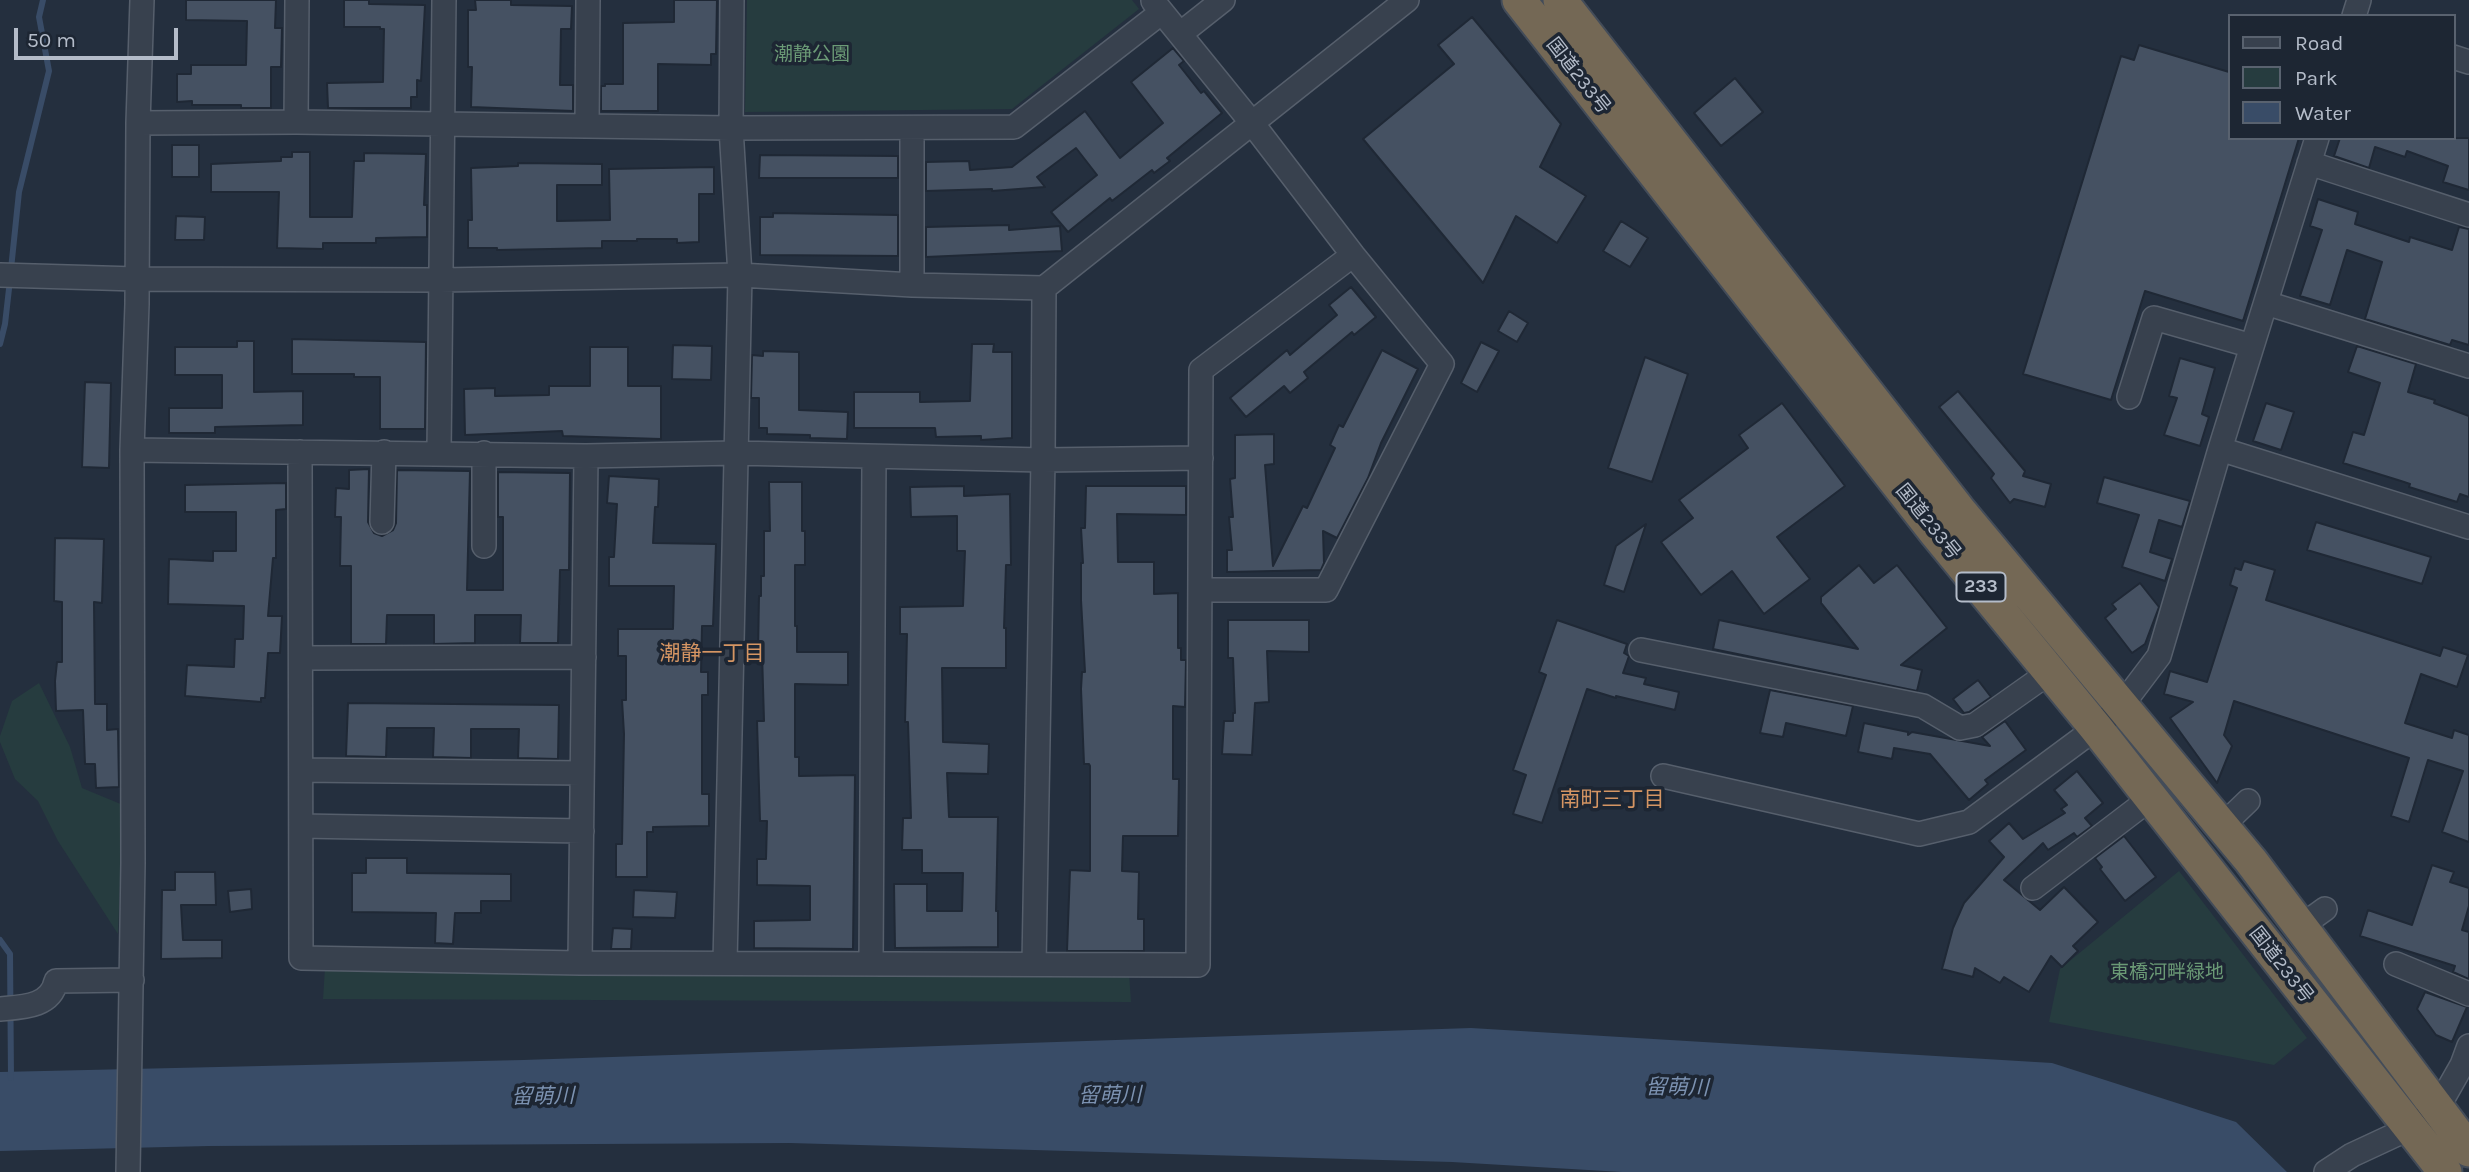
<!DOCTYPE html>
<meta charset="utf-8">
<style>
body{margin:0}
#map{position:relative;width:2469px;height:1172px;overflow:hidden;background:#242f3e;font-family:Karla,sans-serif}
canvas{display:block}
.legend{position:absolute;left:2228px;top:14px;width:228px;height:126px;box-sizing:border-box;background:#1d2633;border:2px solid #59626f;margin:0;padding:9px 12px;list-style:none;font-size:21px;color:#b4bcc9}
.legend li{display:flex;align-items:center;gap:14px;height:35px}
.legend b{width:35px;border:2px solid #59626f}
.scale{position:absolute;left:14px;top:28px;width:164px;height:32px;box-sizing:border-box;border:4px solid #b4bcc9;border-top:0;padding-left:9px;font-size:21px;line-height:24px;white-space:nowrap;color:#b4bcc9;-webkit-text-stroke:5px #1d2633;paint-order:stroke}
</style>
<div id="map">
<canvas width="2469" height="1172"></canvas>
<ul class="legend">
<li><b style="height:9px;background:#38414e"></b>Road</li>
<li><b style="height:19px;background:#263c3f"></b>Park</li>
<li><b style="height:19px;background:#394c67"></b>Water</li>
</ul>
<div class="scale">50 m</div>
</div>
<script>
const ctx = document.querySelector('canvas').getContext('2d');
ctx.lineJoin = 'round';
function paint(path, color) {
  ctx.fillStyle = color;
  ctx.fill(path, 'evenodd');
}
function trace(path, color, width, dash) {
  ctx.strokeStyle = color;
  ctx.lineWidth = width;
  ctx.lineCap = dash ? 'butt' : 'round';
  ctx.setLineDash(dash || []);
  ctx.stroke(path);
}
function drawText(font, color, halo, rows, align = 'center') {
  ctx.font = font + ' Karla,"Noto Sans JP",sans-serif';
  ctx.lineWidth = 7;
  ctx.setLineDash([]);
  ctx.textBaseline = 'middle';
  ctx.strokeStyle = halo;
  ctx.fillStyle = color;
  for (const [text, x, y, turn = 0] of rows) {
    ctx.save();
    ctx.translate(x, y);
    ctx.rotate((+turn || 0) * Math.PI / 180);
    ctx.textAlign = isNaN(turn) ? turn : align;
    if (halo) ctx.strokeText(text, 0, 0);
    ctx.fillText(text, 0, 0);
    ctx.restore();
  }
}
paint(new Path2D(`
 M747 0H1132L1139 9 1012 109 745 112Z
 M39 683 70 747 82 788 123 805 118 934 58 841 38 801 15 779 0 742V736L12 701Z
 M2179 871 2307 1038 2274 1065 2049 1022 2060 969Z
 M325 968 1129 973 1131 1002 323 999Z`), '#263c3f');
paint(new Path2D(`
 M1471 1028 2052 1063 2236 1122 2287 1172H1622L1452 1162 790 1143 209 1146 0 1151V1072L523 1060Z`), '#394c67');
trace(new Path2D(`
 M11 269 19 192 49 71 39 17 43 0
 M0 344 5 324 10 280
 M0 940 10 954 11 1078`), '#394c67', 6);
const building = new Path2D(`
 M186 0H276L275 28H282L281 67H271V108H241V105H192V101L177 102V74H191V65H246L247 21 186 20Z
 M344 0H369V4L425 5 421 81 417 80V97H411V108H328L327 83 383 82 384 29H380V27H344Z
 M475 0H511V5L572 6 571 29H561L560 85H573V111L471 107 472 67H468V10H476Z
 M674 0H717L716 54H711V65L658 64V111H601V86H605V84H623V23L674 22Z
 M1472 17 1561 124 1540 167 1586 196 1557 243 1516 216 1483 283 1363 139 1454 64 1438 45Z
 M2139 45 2229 72V138H2299L2243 321 2145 291 2111 400 2023 374 2121 56 2134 60Z
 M1173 48 1184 61 1179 65 1201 93 1204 91 1222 113 1167 158 1170 161 1154 173 1152 170 1112 201 1110 198 1068 232 1051 212 1097 175 1076 148 1037 177 1045 187 992 191V189L926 191V162L969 161 970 170 1012 167 1085 111 1120 158 1163 123 1131 82Z
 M1735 78 1763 112 1721 146 1694 113Z
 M2340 138H2469V190L2443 182 2448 166 2407 151 2405 157 2375 147 2369 168 2334 156Z
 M172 145H199V177H172Z
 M292 152H310V217H352L354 161H364V153L426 154 424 205H427V237L376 238V243H323V249L277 248 279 192H211V164L281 161V157H292Z
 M760 155 898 156V178H759Z
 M518 163 602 164V185H557V221L610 220 609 169 714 167V194H699V242L677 243V239H637V241H602V248L497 250V248H468V220H472L471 168 518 166Z
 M2318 199 2358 212 2355 224 2409 242 2410 237 2452 250 2459 227 2469 229V345L2452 340 2450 345 2365 319 2382 262 2347 250 2330 305 2300 296 2322 230 2310 226Z
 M773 213 898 215V256L760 255V217H773Z
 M176 216 205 217 204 240H175Z
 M1621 221 1648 238 1630 267 1603 251Z
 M1009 225V230L1060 226 1062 251 926 257V227Z
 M1351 287 1376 317 1354 335 1352 332 1304 372 1308 378 1290 393 1284 386 1246 417 1230 398 1287 350 1290 355 1337 315 1329 305Z
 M1509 311 1528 323 1517 342 1498 331Z
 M292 339 426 342 425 429H380V377H354V374H292Z
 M237 341H254V392L303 391V425L215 427V433H169V408H222V375H175V347H237Z
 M1481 342 1499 351 1477 392 1461 383Z
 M972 344H994L993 352H1012V438L981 440V436L936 437 935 428H854V392H920V402L970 401Z
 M673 345 712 346 711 380 672 379Z
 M2357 346 2416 364 2408 392 2435 400 2434 403 2469 416V497L2460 494 2457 502 2409 487 2410 484 2401 481 2343 463 2353 432 2364 435 2380 383 2348 372Z
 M590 347H628V386H661V439L563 436 562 431 465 435 464 389 495 388V396L549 395V386H590Z
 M1382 350 1418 369 1381 443 1368 478 1337 538 1323 531 1324 563 1321 570 1227 572V550H1232L1229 517H1233L1230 479 1235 478V435L1274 434V464L1265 465 1273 566 1303 506 1307 508 1335 448 1330 445 1339 425 1343 427Z
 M763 351 799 352V410L848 412 847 439 810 438V435L767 434V428H759V398H751L752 355 763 356Z
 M1645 357 1688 374 1652 482 1608 468Z
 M2180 358 2215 368 2202 414 2209 417 2200 446 2164 435 2177 398 2169 396Z
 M85 382 111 383 109 468 82 467Z
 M1958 391 2025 471 2023 476 2051 484 2045 507 2014 499 2010 503 1991 478 1994 474 1939 407Z
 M1782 403 1845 486 1777 537 1810 579 1764 614 1732 571 1701 595 1661 542 1693 518 1679 500 1748 448 1739 435Z
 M2266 403 2294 412 2281 450 2253 441Z
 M369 469 368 522 374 533 382 536 393 530 396 523 397 470 470 471 467 590H503V517H498V472L570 473 569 570H560L558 643H520L521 615H475V643L434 644V615H387L386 644H351V566H340L341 517H335L336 488 349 489V470Z
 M609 476 659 479 658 507H655L653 543 716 544 713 626H702L701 672H708V695H702V794H709V826L653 827V832H647V877H616V844H622L624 734 622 700H626V656H618V629H673L674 586H609V557H614L617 504 607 503Z
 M2104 477 2190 501 2182 527 2159 520 2150 552 2172 559 2165 581 2122 567 2139 515 2097 503Z
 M769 482H802V531H805V565H795V626H797V652H848V685L795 684V757H799V776L855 775 853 949 754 948V921L810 920V886L757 885V859H766L767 821H760L757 721H764L762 652H758L759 596H761V576H764V531H770Z
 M286 483V509L276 510V558H273L268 616H282L280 653H268L265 698H261V702L185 696 187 665 234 667 235 639H243L244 606 168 604 169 559 213 561V551H236V512H185V485Z
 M964 486V496L1010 494 1011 565H1006L1004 628H1006V668H942L943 742 989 744 988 774 947 773 949 817H998L996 911H998V947L895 948 894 884H927V911H962L963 873H922V850H902L903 818H911L908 722H905L907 634H900V607L963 606 965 551H957V516L911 517 910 487Z
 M1086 486H1186V515L1117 514 1118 562H1154V594L1178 593V648H1181V660H1186L1185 707 1173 706V779H1179L1178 836H1123L1122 871 1139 872 1138 919H1144V951H1067L1070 870 1090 871V766L1089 764H1084L1081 689 1082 672H1085L1081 600V563H1083L1081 528H1085Z
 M2316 522 2431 557 2422 584 2307 550Z
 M1646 524 1624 592 1604 585 1616 546Z
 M55 538 104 539 102 603 94 602 95 704H107V730L118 729 119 787 96 788 95 764H85L83 710 56 711 55 681 57 662H62V602L54 601Z
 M2244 561 2275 570 2266 600 2440 656 2443 647 2468 655 2457 687 2421 674 2405 723 2452 738 2454 730 2469 735V842L2442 832 2463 771 2428 760 2409 822 2391 816 2409 758 2234 701 2224 735 2232 746 2217 783 2170 718 2193 702 2164 694 2170 671 2207 682 2237 588 2230 585 2235 568 2241 570Z
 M1859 565 1874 583 1897 565 1947 628 1901 665 1922 670 1917 691 1713 649 1719 620 1858 649 1821 603V597Z
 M2140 583 2159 607 2145 644 2132 653 2105 618 2116 609 2112 604Z
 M1228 620H1309V652L1267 651 1269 702 1255 703 1252 755 1222 754 1224 721H1233V713H1235L1233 658H1228Z
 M1557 620 1627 644 1624 653 1629 656 1623 673 1646 678 1644 684 1679 692 1675 710 1616 696V698L1587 689 1542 823 1513 814 1526 775 1513 770 1546 675 1539 672Z
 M1978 680 1991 697 1969 712 1964 713 1953 699Z
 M1770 690 1853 706 1846 736 1786 723 1783 737 1760 733Z
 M348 703 559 705 558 759 518 758 519 729H471V758L433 757 434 728H387L386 757 346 756Z
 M2005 721 2026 750 1985 780 1988 784 1969 800 1930 754 1894 748 1892 759 1858 752 1864 723 1908 732V735L1912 732 1990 746 1982 737Z
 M2077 771 2103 803 2085 818 2092 826 2077 837 2074 833 2048 850 2043 843 2004 880 2040 910 2064 887 2098 922 2073 946 2078 951 2062 967 2051 956 2029 992 2004 977 2000 983 1975 968 1973 977 1942 969 1953 928 1964 903 2004 857 1989 841 2009 823 2023 839 2065 813 2061 809 2067 805 2054 790Z
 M2124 836 2156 877 2125 901 2100 869 2102 867 2095 858Z
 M366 858H407V873L511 874V901H481V913H455L453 944 435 943 436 913 352 912V873H366Z
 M2432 865 2454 872 2450 882 2469 888V906L2462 930 2469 932V979L2453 972 2455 966 2360 936 2368 910 2412 925Z
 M175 872H215L216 905H181L183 940H222V958L161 959 162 890H175Z
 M251 889 252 909 230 912 228 891Z
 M634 890 677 892 675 918 633 917Z
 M613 928 632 929 631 949H611Z
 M2425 992 2467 1007 2452 1042 2436 1035 2417 1009Z`);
paint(building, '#455162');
trace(building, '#1f2835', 2);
const minor = new Path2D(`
 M1153 1 1252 123 1353 255 1442 364 1326 590H1201
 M2354 16 2359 0
 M1180 34 1223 0
 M2453 57 2469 62
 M296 122 297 0
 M138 123 296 122 731 128 1014 127 1162 12
 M587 126 588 0
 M912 128V285
 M2309 163 2469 215
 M0 275 136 279 440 280 740 275 912 285 1044 288 1407 0
 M2266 303 2469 366
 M2129 397 2154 318 2252 346
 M2220 449 2469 527
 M132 450 586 456 736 453 1043 460 1201 458
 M300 452 301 958 580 963 1198 965 1201 370 1353 255
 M439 452 444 0
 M484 453V546
 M382 522 384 452
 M1641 650 1923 706 1960 728 1975 725 2050 672
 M301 658 584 657
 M301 770 582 773
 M1663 776 1919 834 1969 822 2096 728 2122 705 2159 656 2220 449 2317 138
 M301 826 582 831
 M2222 826 2248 801
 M2033 888 2151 798
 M2300 927 2325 909
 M580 963 586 456
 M725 963 740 275 731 128 732 0
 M871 964 874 458
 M1034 964 1043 460 1044 288
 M2396 964 2469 994
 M0 1009C22 1007 51 1007 56 981L132 980
 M128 1172 133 863 132 450 137 304 138 123 142 0
 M2326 1172 2352 1155 2410 1128 2437 1109 2462 1065 2469 1046`);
const highway = new Path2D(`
 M1519 0 1936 533 2096 728 2445 1172
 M1560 0 1958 509 2251 861 2469 1150`);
trace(minor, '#565f6c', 26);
trace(highway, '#434c59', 37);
trace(minor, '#38414e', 23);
trace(highway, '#746855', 33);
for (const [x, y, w] of [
 [1981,587,49]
]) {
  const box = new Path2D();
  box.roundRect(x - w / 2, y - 14.5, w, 29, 5);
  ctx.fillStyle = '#1d2633';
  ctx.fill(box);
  trace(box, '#b4bcc9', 2);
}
drawText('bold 18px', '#b4bcc9', null, [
 ["233",1981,587]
]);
drawText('19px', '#6b9a76', '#1d2633', [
 ["潮静公園",812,55],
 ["東橋河畔緑地",2167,973]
]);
drawText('19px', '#b4bcc9', '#1d2633', [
 ["国道233号",1578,76,52],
 ["国道233号",1928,522,51],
 ["国道233号",2281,965,52]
]);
drawText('21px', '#d59563', '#1d2633', [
 ["潮静一丁目",712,654],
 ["南町三丁目",1612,800]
]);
drawText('italic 21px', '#7c92b1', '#1d2633', [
 ["留萌川",1677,1088,1],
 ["留萌川",1110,1096,-1],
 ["留萌川",543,1097,-1]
]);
</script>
